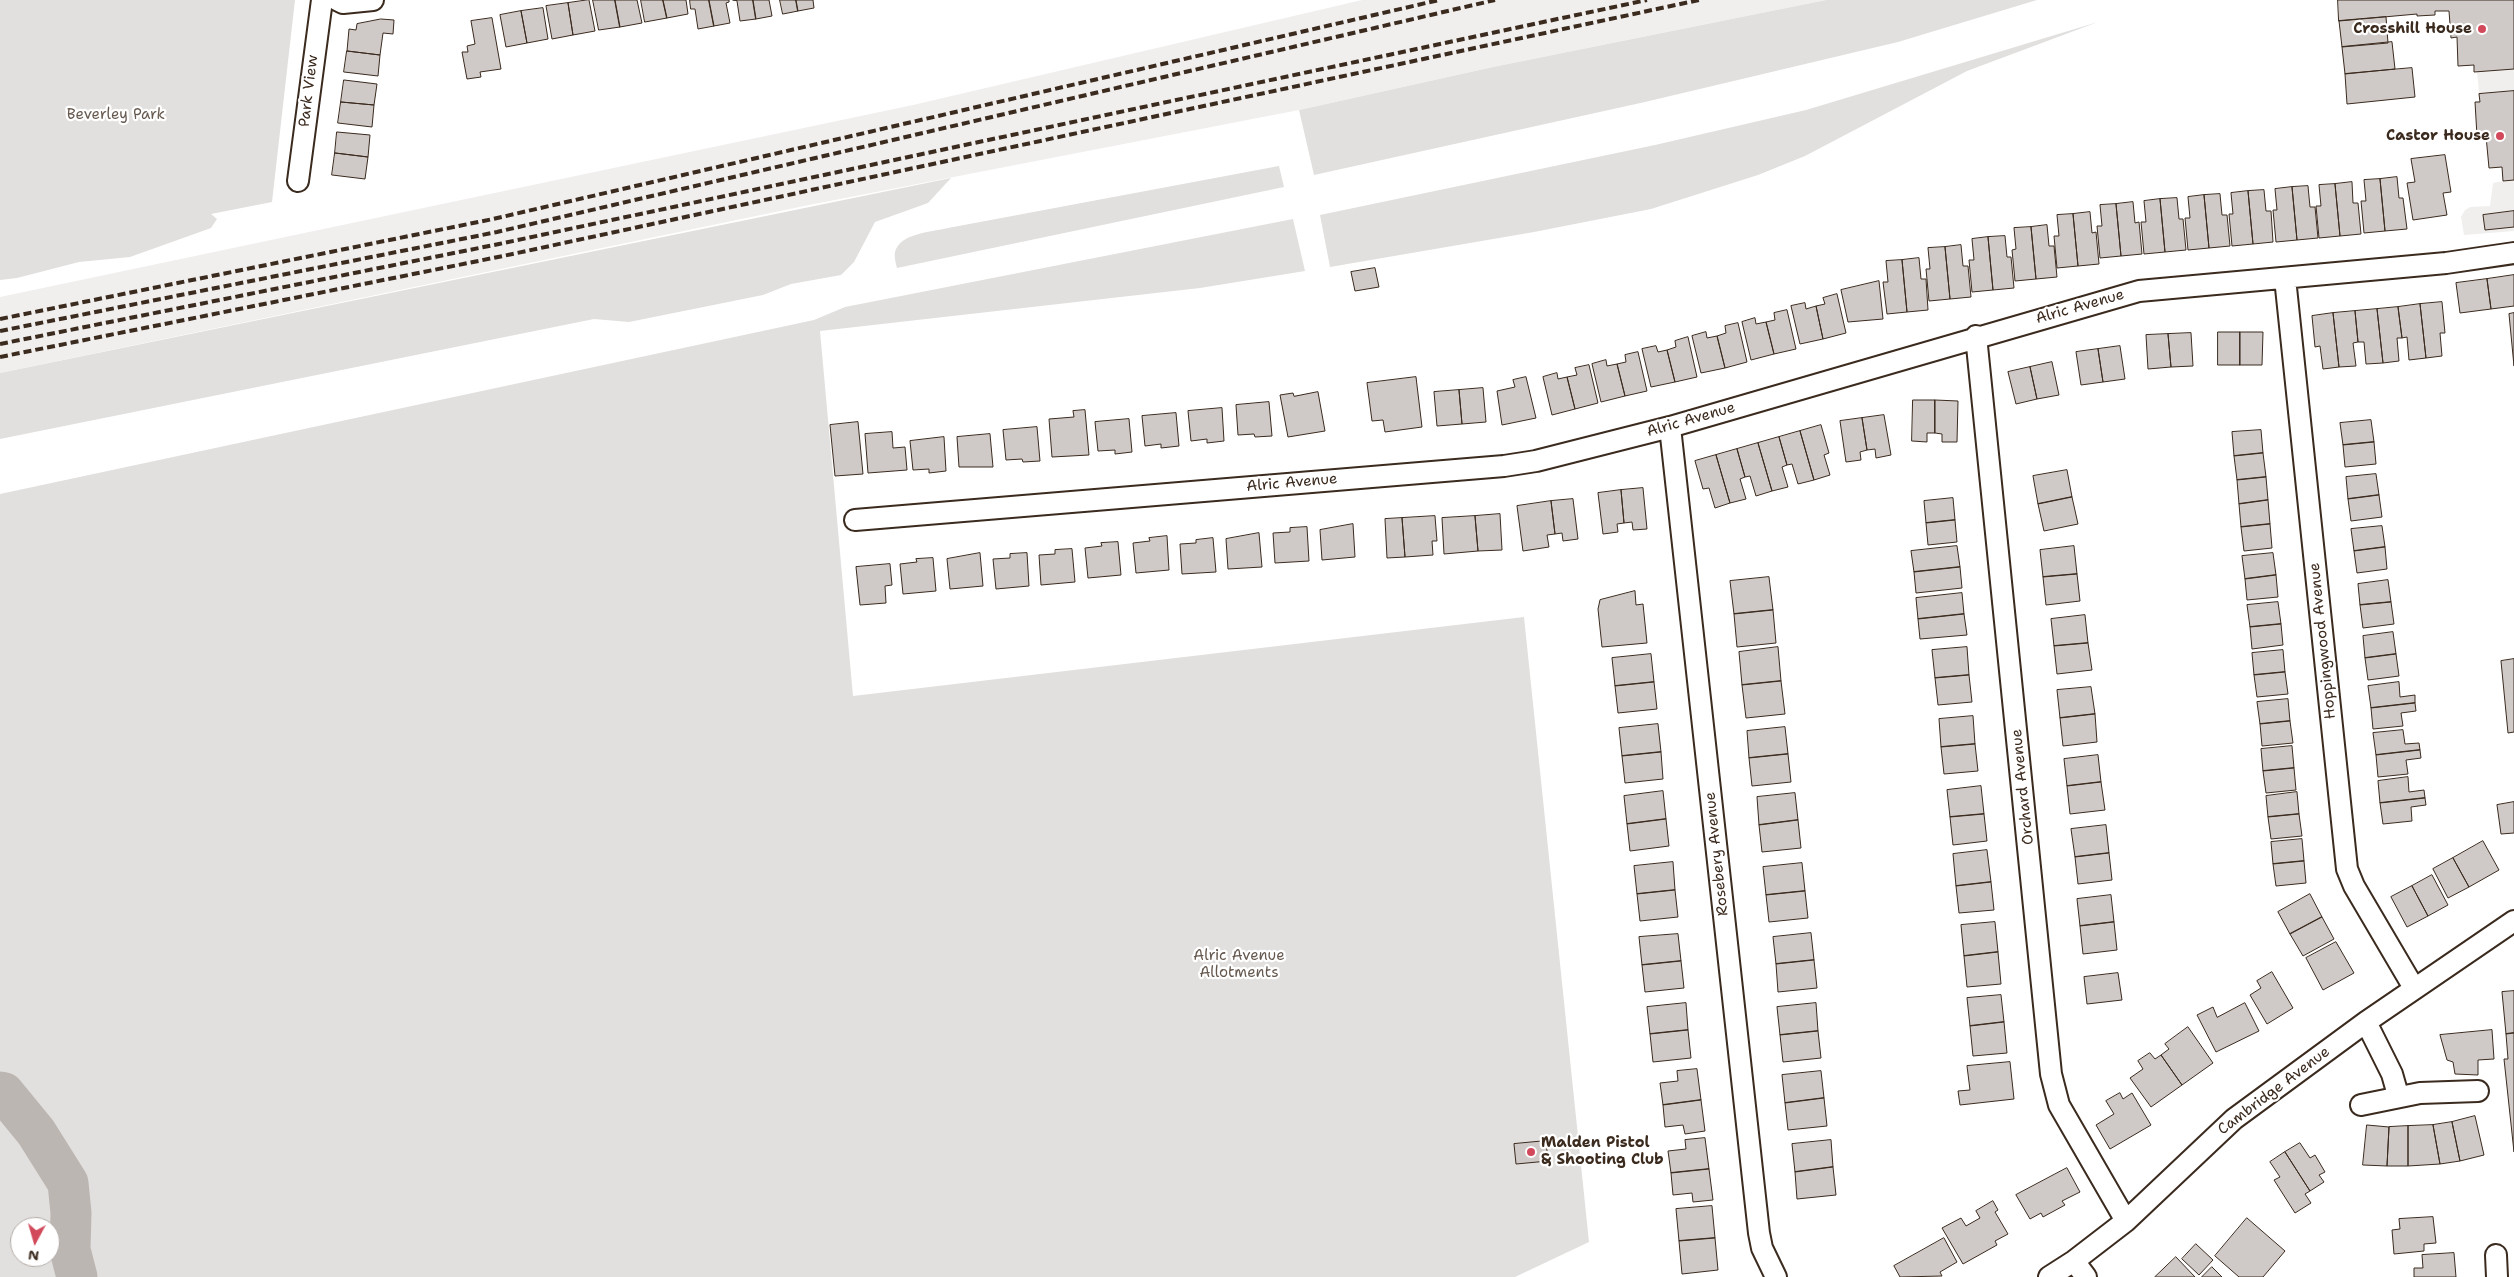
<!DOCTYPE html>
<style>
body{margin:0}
#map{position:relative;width:2514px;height:1277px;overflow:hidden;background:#fff;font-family:"Shantell Sans",sans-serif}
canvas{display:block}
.north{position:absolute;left:10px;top:1217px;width:50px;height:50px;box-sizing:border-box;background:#fff;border:1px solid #b1aaa5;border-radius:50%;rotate:186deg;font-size:14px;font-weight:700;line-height:20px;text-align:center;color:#3b2a1e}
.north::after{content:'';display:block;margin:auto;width:18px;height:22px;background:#d1495b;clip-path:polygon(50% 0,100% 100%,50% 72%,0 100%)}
</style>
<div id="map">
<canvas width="2514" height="1277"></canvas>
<div class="north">N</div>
</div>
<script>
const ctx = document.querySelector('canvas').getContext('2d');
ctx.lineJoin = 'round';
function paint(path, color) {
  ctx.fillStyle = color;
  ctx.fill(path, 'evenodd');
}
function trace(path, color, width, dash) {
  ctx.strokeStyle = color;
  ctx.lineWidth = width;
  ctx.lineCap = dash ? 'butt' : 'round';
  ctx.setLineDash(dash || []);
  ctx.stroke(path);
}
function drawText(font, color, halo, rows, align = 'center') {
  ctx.font = font + ' "Shantell Sans",sans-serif';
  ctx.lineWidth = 4.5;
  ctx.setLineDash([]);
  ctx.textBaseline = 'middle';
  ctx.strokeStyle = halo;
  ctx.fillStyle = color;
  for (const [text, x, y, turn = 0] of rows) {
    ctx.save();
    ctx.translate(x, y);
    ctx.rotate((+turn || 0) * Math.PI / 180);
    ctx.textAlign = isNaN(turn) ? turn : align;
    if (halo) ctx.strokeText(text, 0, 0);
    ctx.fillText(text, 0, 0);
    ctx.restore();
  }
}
paint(new Path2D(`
 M1362 0H1826L1493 67 1299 110 809 205 0 373V297L913 105Z
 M2514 0V231L2464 235 2461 217 2465 210 2470 207 2490 206 2493 183 2503 181 2502 167 2489 168 2486 136H2477L2475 102 2480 101 2477 72H2474L2473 65 2458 66 2457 37 2451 38Z`), '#f1efee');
paint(new Path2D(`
 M0 0H295L272 202 211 214 217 219 211 228 130 257 79 262 17 278 0 280Z
 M1826 0H2037L1898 42 1645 102 1314 175 1299 110 1493 67Z
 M2098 22 1967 71 1805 156 1758 175 1651 209 1534 232 1330 267 1320 215 1655 145 1806 110Z
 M1279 166 1284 187 897 268C896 264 894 257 895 252 900 233 932 232 948 228Z
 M951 178 928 203 875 222 854 262 841 275 791 284 763 295 629 322 594 319 0 439V373Z
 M1293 219 1305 271 1200 288 820 331 853 696 1524 617 1589 1242 1515 1277H0V494L814 320 845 307ZM20 1227H50V1257H20Z`), '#e2e0de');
trace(new Path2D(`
 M0 1092 4 1093 36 1132 68 1183 71 1213 70 1250 77 1277`), '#bcb6b3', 41);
const building = new Path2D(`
 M589 0 595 31 573 35 568 3Z
 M593 0H615L620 27 599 30Z
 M615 0H637L642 23 620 27Z
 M641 0H663L667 18 645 22Z
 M663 0H686L688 14 667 18Z
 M690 0H709L714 26 698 29 695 9H691Z
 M709 0H729V2L726 3 730 23 714 26Z
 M733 0H753L756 19 740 21 737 1Z
 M753 0H769L772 16 756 19Z
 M780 0H796L798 11 783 14Z
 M796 0H813L814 8 798 11Z
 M2338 0H2514V69L2474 72V65L2458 66 2457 37 2451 38 2449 11H2435V15L2417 16V14L2339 21Z
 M568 3 573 35 552 39 546 6Z
 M543 8 548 39 527 43 521 11Z
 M521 11 527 43 506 47 500 15Z
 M2386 17 2388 43 2342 47 2339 21Z
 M492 18 501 69 480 72 481 77 467 79 462 52H468L467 46 475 44 471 21Z
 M381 19 394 20 393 34 383 33 380 55 347 51 349 29 356 30 357 24Z
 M2392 42 2395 69 2345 74 2342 47Z
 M347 51 380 55 378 76 344 72Z
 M2412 68 2415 97 2347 104 2345 74Z
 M344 80 377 84 374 105 341 102Z
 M2514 91V180L2503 181 2502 167 2489 168 2486 136H2477L2475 102H2480L2479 94Z
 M341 102 374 105 372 127 338 123Z
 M337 132 370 135 368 157 335 153Z
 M335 153 368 157 365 179 332 175Z
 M2445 155 2451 192 2443 193 2447 215 2413 220 2407 183 2415 182 2411 159Z
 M2397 177 2399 198H2403L2407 229 2385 231 2380 179Z
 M2380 179 2385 231 2364 233 2361 201H2366L2364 180Z
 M2352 182 2353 203H2358L2361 234 2340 236 2335 184Z
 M2335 184 2340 236 2319 238 2316 206H2321L2319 185Z
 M2308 186 2310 207H2315L2318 238 2297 240 2292 187Z
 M2292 187 2297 240 2276 242 2273 210H2277L2275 189Z
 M2264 190 2266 211H2271L2273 242 2253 244 2248 191Z
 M2248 191 2253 244 2232 246 2229 214H2233L2231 193Z
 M2220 194 2222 215H2227L2230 246 2209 248 2204 195Z
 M2204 195 2209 248 2188 250 2185 218H2190L2188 197Z
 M2177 198 2179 219H2183L2186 250 2165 252 2160 199Z
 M2160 199 2165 252 2144 254 2141 222H2146L2144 201Z
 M2133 202 2135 223 2139 222 2142 254 2121 256 2116 204Z
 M2116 204 2121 256 2100 258 2097 226H2102L2100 205Z
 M2514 211V227L2485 230 2483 215Z
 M2090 212 2092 233 2096 232 2099 264 2078 266 2073 214Z
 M2073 214 2078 266 2057 268 2054 236H2059L2057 215Z
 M2047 225 2049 246H2054L2057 277 2036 279 2031 227Z
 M2031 227 2036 279 2015 281 2012 250 2016 249 2014 228Z
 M2005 236 2007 257H2011L2014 288 1993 290 1988 237Z
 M1988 237 1993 290 1972 292 1969 260H1974L1972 239Z
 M1961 245 1963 266H1968L1971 297 1950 299 1945 247Z
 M1945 247 1950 299 1929 301 1926 269H1930L1928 248Z
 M1919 258 1921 279H1926L1928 310 1907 312 1902 260Z
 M1902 260 1907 312 1887 314 1883 282H1888L1886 261Z
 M1375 268 1379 287 1355 291 1351 272Z
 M2514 275V306L2491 309 2487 279Z
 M2487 279 2491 309 2460 313 2456 283Z
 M1879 281 1883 319 1848 322 1841 290Z
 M1837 294 1846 333 1823 339 1816 306 1825 304 1823 298Z
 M2442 302 2445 333H2440L2442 356 2426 358 2420 304Z
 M1805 303 1806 309 1816 306 1823 339 1800 344 1791 306Z
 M2420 304 2426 358 2409 360 2407 337 2402 338 2398 307Z
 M2398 307 2402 338H2397L2399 361 2383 363 2377 309Z
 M2377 309 2383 363 2366 364 2364 342H2358L2355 311Z
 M1787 310 1796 349 1774 354 1766 322 1775 320 1774 313Z
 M2355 311 2358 342 2353 343 2356 366 2339 367 2333 313Z
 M2333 313 2339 367 2323 369 2320 346 2315 347 2312 316Z
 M2514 313V366L2509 314Z
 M1755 318 1756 324 1766 322 1774 354 1751 360 1742 322Z
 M1738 323 1747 362 1725 368 1717 336 1726 333 1725 326Z
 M1706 332 1707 338 1717 336 1725 368 1701 373 1692 336Z
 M2218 332H2240V365H2218Z
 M2240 332H2263L2262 365H2240Z
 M2191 333 2193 366 2171 367 2168 334Z
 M2168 334 2171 367 2148 369 2146 335Z
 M1688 337 1697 377 1675 382 1667 350 1676 347 1675 341Z
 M1656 346 1658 352 1667 350 1675 382 1651 387 1642 349Z
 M2120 346 2125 379 2103 382 2098 349Z
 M2098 349 2103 382 2081 385 2076 352Z
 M1638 352 1647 391 1625 396 1617 364 1626 362 1625 355Z
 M1606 360 1607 366 1617 364 1625 396 1601 402 1592 364Z
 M2052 362 2059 395 2037 399 2030 367Z
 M1589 365 1598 403 1575 409 1567 377 1577 375 1575 368Z
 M2030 367 2037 399 2016 404 2008 372Z
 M1557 373 1558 379 1567 377 1575 409 1552 415 1543 377Z
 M1416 377 1422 427 1385 432 1383 420 1372 421 1367 383Z
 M1526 377 1536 418 1502 425 1497 391 1515 387 1513 380Z
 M1483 388 1486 422 1462 424 1459 390Z
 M1459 390 1462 424 1437 426 1434 392Z
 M1318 392 1325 431 1288 437 1280 395 1293 393 1294 396Z
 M1913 400H1935V433H1927V442L1912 441Z
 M1935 400 1958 401 1957 442H1942V434L1935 433Z
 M1269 402 1272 436 1255 437 1254 434 1238 435 1236 405Z
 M1222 408 1224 441 1207 443V439L1191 441 1188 411Z
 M1085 410 1089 455 1052 457 1049 419 1074 417 1073 411Z
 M1176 413 1179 446 1161 448V444L1145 446 1142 416Z
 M1884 415 1891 455 1876 458 1875 449 1867 450 1862 418Z
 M1862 418 1867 450 1860 452 1861 460 1846 462 1840 421Z
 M1129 419 1132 452 1115 454V450L1098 451 1095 422Z
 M2371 420 2374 442 2343 445 2340 423Z
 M858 422 863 474 835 476 830 425Z
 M1821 425 1829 453 1824 455 1830 475 1814 480 1800 431Z
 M1037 427 1040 461 1023 462 1022 459 1006 460 1003 430Z
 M2261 430 2263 453 2234 456 2232 432Z
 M1800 431 1814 480 1798 484 1792 464 1787 465 1779 437Z
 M892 432 893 448 905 447 907 470 868 473 865 434Z
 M990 434 993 467H959L957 437Z
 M944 437 946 471 929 473V469L913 470 910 441Z
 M1779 437 1787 465 1782 467 1788 487 1772 491 1758 443Z
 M2374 442 2376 464 2345 467 2343 445Z
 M1758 443 1772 491 1756 496 1750 476 1745 477 1737 449Z
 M1737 449 1745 477 1740 479 1746 499 1730 503 1716 455Z
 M2263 453 2266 477 2237 480 2234 456Z
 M1716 455 1730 503 1715 508 1709 488 1703 489 1695 461Z
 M2067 470 2072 497 2038 504 2033 476Z
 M2376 474 2379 495 2348 499 2346 477Z
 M2266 477 2268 500 2239 504 2237 480Z
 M1643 488 1647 529 1633 530 1632 522 1624 523 1621 490Z
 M1621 490 1624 523 1617 524 1618 532 1603 534 1598 493Z
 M2379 495 2382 517 2351 521 2348 499Z
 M2072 497 2078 524 2044 531 2038 504Z
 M1953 498 1955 520 1926 523 1924 501Z
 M1573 499 1578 539 1563 541 1562 533 1555 534 1551 501Z
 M2268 500 2270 524 2241 527 2239 504Z
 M1551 501 1555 534 1547 535 1549 547 1523 551 1517 506Z
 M1500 514 1502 550 1478 551 1475 516Z
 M1435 516 1437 541H1432L1433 555 1405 557 1402 518Z
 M1475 516 1478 551 1444 554 1442 518Z
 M1402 518 1405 557 1387 558 1385 519Z
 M1955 520 1957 542 1928 545 1926 523Z
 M1353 524 1355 557 1322 560 1320 530Z
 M2270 524 2272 548 2244 551 2241 527Z
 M2382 526 2385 547 2354 551 2351 529Z
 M1307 527 1309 561 1275 563 1273 533 1290 532V528Z
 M1259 533 1262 567 1228 569 1226 539Z
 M1167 536 1169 570 1136 573 1133 543 1150 541 1149 538Z
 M1213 538 1216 572 1182 574 1180 544 1196 543V540Z
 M1118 542 1121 575 1088 578 1085 548 1102 546 1101 543Z
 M1957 546 1960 567 1914 572 1911 551Z
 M2074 546 2077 574 2043 577 2040 550Z
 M2385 547 2387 569 2357 573 2354 551Z
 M1072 549 1075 582 1041 585 1039 555 1055 554V550Z
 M980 553 983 586 950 589 947 559Z
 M1027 553 1029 586 996 589 993 559 1010 558V554Z
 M2273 553 2276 575 2245 579 2242 556Z
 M933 558 936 591 903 594 900 564 917 562 916 559Z
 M890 564 892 585 885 586 886 603 860 605 856 567Z
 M1960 567 1962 588 1916 593 1914 572Z
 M2077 574 2080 601 2046 605 2043 577Z
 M2276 575 2278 597 2247 600 2245 579Z
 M1769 577 1773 610 1734 614 1730 581Z
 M2388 580 2391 602 2360 605 2358 584Z
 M1635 591 1636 605 1643 604 1647 643 1602 647 1598 609 1600 600Z
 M1962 593 1964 614 1918 619 1916 598Z
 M2278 602 2281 624 2250 627 2247 605Z
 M2391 602 2394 624 2363 628 2360 605Z
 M1773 610 1776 643 1737 647 1734 614Z
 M1964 614 1967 635 1920 639 1918 619Z
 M2085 615 2088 643 2054 646 2051 619Z
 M2281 624 2283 645 2252 649 2250 627Z
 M2393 632 2396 654 2365 658 2363 636Z
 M2088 643 2092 670 2057 674 2054 646Z
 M1778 647 1781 681 1742 685 1739 652Z
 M1967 647 1969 675 1935 678 1932 650Z
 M2283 650 2285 672 2254 675 2252 653Z
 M1651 654 1654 682 1615 686 1612 658Z
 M2396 654 2399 676 2368 680 2365 658Z
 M2514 659V732L2508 733 2501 661Z
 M2285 672 2288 694 2257 697 2254 675Z
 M1969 675 1972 702 1938 705 1935 678Z
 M1781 681 1785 714 1746 718 1742 685Z
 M1654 682 1657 709 1618 713 1615 686Z
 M2399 682 2400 697 2415 695V703L2371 708 2368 686Z
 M2091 687 2095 714 2060 718 2057 690Z
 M2288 699 2290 721 2260 724 2257 702Z
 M2415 703 2416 711 2401 713 2403 726 2373 729 2371 708Z
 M2095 714 2097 742 2063 746 2060 718Z
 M1973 716 1975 744 1941 747 1939 719Z
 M2290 721 2293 743 2262 746 2260 724Z
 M1658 724 1661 752 1622 756 1619 728Z
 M1785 727 1788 754 1749 758 1747 731Z
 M2403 730 2405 744 2419 743 2420 750 2376 755 2373 733Z
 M1975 744 1978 771 1944 774 1941 747Z
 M2292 746 2294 768 2263 771 2261 749Z
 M2420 750 2421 758 2406 760 2408 774 2378 777 2376 755Z
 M1661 752 1663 779 1625 783 1622 756Z
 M1788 754 1791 782 1752 786 1749 758Z
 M2098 755 2101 782 2067 786 2064 759Z
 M2294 768 2296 790 2266 793 2263 771Z
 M2408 777 2409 792 2424 790 2425 798 2380 803 2378 781Z
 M2101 782 2105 810 2070 814 2067 786Z
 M1981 786 1984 814 1950 817 1947 790Z
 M1663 791 1666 819 1627 824 1624 796Z
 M2297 792 2299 814 2268 817 2266 796Z
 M1795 793 1798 820 1759 825 1757 797Z
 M2425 798 2426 805 2411 807 2412 821 2383 824 2380 803Z
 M2514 802V833L2501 834 2497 805Z
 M1984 814 1987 841 1953 845 1950 817Z
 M2299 814 2302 836 2271 839 2268 817Z
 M1666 819 1669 846 1630 851 1627 824Z
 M1798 820 1801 848 1762 852 1759 825Z
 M2106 825 2109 853 2075 857 2071 829Z
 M2302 839 2304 861 2273 864 2271 842Z
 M2483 841 2499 870 2469 887 2453 858Z
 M1987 850 1991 882 1956 886 1953 854Z
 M2109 853 2112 880 2078 884 2075 857Z
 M2453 858 2469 887 2448 898 2433 869Z
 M2304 861 2306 883 2276 886 2273 864Z
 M1673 862 1675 890 1637 894 1634 866Z
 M1802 863 1805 891 1766 895 1763 867Z
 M2432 875 2448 905 2428 916 2412 886Z
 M1991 882 1994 910 1959 913 1956 886Z
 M2412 886 2428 916 2407 927 2391 897Z
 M1675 890 1678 917 1640 921 1637 894Z
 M1805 891 1808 918 1769 922 1766 895Z
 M2310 894 2322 917 2290 934 2278 912Z
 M2111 895 2114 922 2080 926 2077 899Z
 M2322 917 2334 939 2303 956 2290 934Z
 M1995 922 1998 952 1964 956 1961 925Z
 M2114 922 2117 950 2083 954 2080 926Z
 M1811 933 1814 960 1776 964 1773 937Z
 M1678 934 1681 961 1642 965 1639 937Z
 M2336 942 2354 973 2323 990 2306 958Z
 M1998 952 2001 984 1967 987 1964 956Z
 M1814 960 1817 988 1778 992 1776 964Z
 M1681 961 1684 988 1645 992 1642 965Z
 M2272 972 2293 1008 2267 1024 2250 995 2261 988 2257 981Z
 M2118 973 2122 1000 2087 1004 2084 977Z
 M2514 991V1033L2506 1034 2502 992Z
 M2001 995 2004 1022 1970 1026 1967 998Z
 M1686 1003 1688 1030 1650 1034 1647 1007Z
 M1816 1003 1818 1031 1780 1035 1777 1007Z
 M2245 1003 2259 1031 2216 1052 2197 1015 2213 1007 2217 1017Z
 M2004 1022 2007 1053 1973 1056 1970 1026Z
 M2188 1027 2213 1063 2182 1085 2161 1055 2169 1049 2165 1044Z
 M1688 1030 1691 1058 1653 1062 1650 1034Z
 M2492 1030 2494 1059 2478 1060V1075L2455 1074 2453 1062 2447 1060 2440 1035Z
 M1818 1031 1821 1058 1783 1062 1780 1035Z
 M2514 1033V1152L2504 1059H2508L2506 1034Z
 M2150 1053 2155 1059 2161 1055 2182 1085 2151 1107 2130 1078 2143 1069 2138 1061Z
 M2010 1062 2014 1099 1960 1105 1958 1091 1970 1090 1967 1066Z
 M1697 1069 1701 1100 1663 1105 1660 1083 1678 1081 1677 1071Z
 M1821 1071 1824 1098 1785 1103 1782 1075Z
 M2120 1093 2123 1099 2132 1093 2151 1125 2110 1149 2096 1125 2114 1114 2106 1101Z
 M1824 1098 1827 1126 1788 1130 1785 1103Z
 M1701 1100 1705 1131 1685 1134 1683 1125 1665 1127 1663 1105Z
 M2475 1116 2484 1155 2460 1161 2452 1122Z
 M2452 1122 2460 1161 2440 1164 2433 1125Z
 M2367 1125 2389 1127 2387 1166 2363 1165Z
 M2433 1125 2440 1164 2408 1166V1126Z
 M2408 1126V1166H2387L2389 1127Z
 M1705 1138 1709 1169 1671 1173 1668 1151 1686 1149 1685 1140Z
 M1831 1140 1833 1167 1795 1172 1792 1144Z
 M1546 1141 1548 1161 1516 1164 1514 1144Z
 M2300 1143 2310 1158 2315 1155 2325 1172 2319 1175 2324 1182 2310 1191 2285 1152Z
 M2285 1152 2310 1191 2305 1194 2311 1203 2295 1213 2274 1180 2280 1177 2270 1162Z
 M1833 1167 1836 1195 1797 1199 1795 1172Z
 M2067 1168 2080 1192 2062 1201 2065 1205 2043 1217 2041 1213 2030 1219 2016 1195Z
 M1709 1169 1713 1200 1693 1202 1692 1193 1673 1195 1671 1173Z
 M1993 1201 1998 1210 1995 1212 2008 1234 1995 1241 1997 1245 1963 1264 1942 1228 1961 1218 1966 1226 1980 1218 1976 1211Z
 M1712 1206 1715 1238 1679 1241 1676 1209Z
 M2433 1217 2436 1243 2424 1244V1251L2394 1254 2392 1230 2400 1229 2399 1219Z
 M2247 1218 2285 1251 2263 1277H2239L2215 1256Z
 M1715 1238 1718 1270 1682 1274 1679 1241Z
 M1944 1238 1957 1262 1940 1272 1942 1276 1900 1277 1894 1266Z
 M2196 1244 2213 1260 2199 1275 2182 1259Z
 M2454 1253 2456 1277H2414V1268H2423L2422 1255Z
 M2176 1257 2195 1277H2155Z
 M2212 1267 2222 1277H2202Z`);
paint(building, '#cfcac7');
trace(building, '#3b2a1e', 1);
const street = new Path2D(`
 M337 0 343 3 373 0
 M298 181 322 0
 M2285 278 2347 869 2354 886 2414 988
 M1976 336 2051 1074 2059 1105 2126 1221
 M1670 427 1759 1233 1762 1248 1776 1277
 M855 520 1504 466 1536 461 1670 427 2139 291 2446 263 2514 253
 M2366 1022 2392 1074 2398 1095
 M2361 1105 2420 1093 2478 1091
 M2496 1255 2497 1277
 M2074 1261 2086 1277
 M2049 1277 2074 1261 2126 1221 2234 1119 2366 1022 2514 921`);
trace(street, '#3b2a1e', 24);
trace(street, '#fff', 20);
trace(new Path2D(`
 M0 319 493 219 1439 0
 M0 331 497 232 1495 0
 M0 344 499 244 1647 0
 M0 357 503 256 1699 0`), '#3b2a1e', 4, [8, 4]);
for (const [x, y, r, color] of [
 [2482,29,5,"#d1495b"],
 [2500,136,5,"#d1495b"],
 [1531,1152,5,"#d1495b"]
]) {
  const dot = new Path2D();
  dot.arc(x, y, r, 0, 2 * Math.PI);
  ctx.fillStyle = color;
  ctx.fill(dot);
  trace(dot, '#fff', 2);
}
drawText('bold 15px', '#3b2a1e', '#fff', [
 ["Crosshill House",2472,29],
 ["Castor House",2490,136],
 ["Malden Pistol",1541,1143,"left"],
 ["& Shooting Club",1541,1160,"left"]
], 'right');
drawText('15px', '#3b2a1e', '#fff', [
 ["Park View",309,91,-83],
 ["Alric Avenue",2080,307,-16],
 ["Alric Avenue",1691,420,-16],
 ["Alric Avenue",1292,483,-5],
 ["Hoppingwood Avenue",2323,641,-96],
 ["Orchard Avenue",2023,787,-96],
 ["Rosebery Avenue",1717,854,-96],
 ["Cambridge Avenue",2274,1091,-37]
]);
drawText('15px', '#65584e', '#fff', [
 ["Beverley Park",116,115],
 ["Alric Avenue",1239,956],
 ["Allotments",1239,973]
]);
</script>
